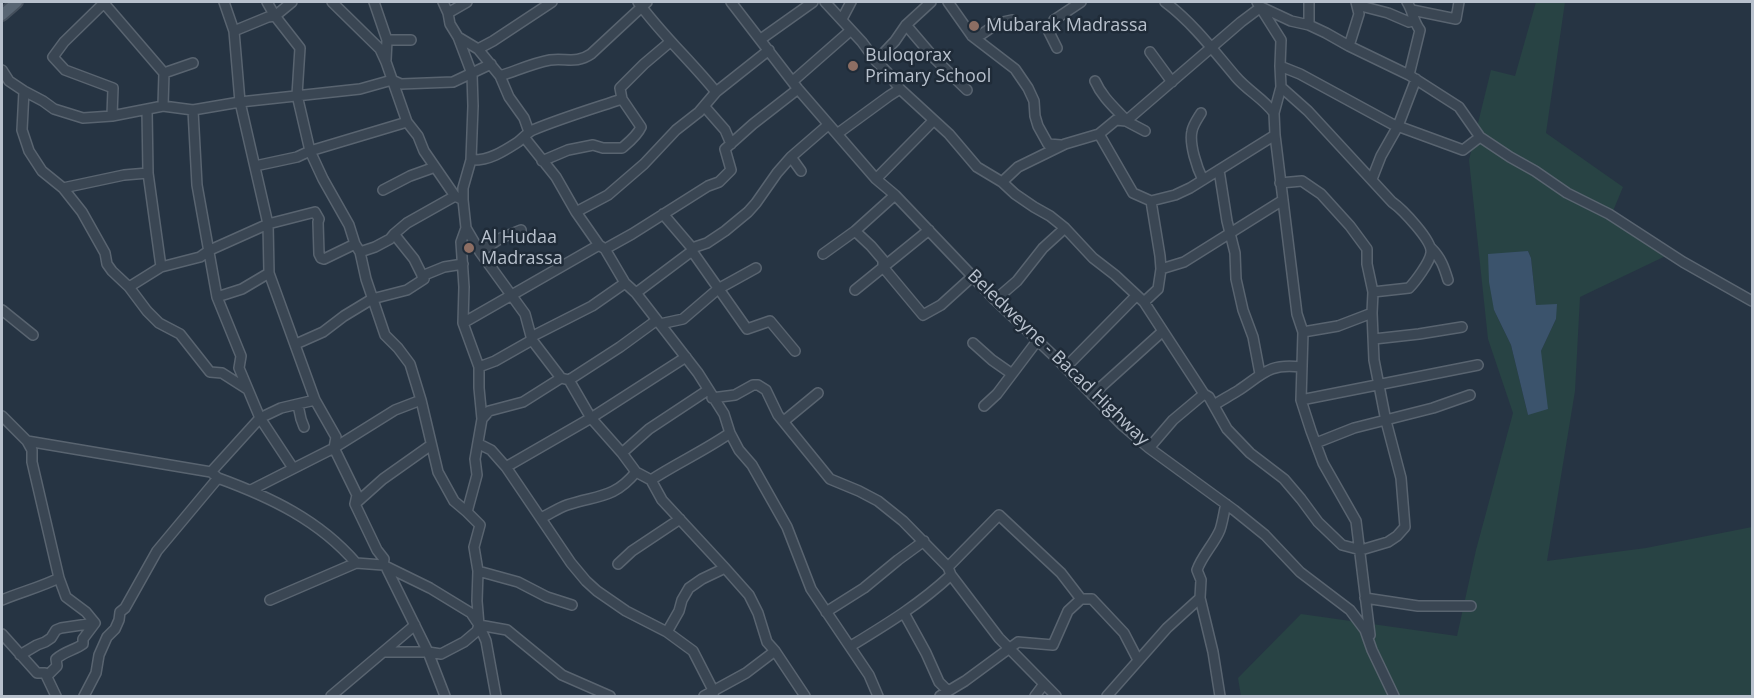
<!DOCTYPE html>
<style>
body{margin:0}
#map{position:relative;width:1754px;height:698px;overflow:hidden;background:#263443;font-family:"Open Sans",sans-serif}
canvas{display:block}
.frame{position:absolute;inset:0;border:3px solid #b8c1cd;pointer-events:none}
</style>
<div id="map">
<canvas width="1754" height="698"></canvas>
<div class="frame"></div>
</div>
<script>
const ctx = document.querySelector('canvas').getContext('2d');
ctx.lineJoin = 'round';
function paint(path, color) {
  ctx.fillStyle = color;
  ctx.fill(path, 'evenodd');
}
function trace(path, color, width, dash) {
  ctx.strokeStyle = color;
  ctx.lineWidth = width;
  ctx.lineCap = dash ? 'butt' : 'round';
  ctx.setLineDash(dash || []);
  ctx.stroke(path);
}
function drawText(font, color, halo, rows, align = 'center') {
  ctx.font = font + ' "Open Sans",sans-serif';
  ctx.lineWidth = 5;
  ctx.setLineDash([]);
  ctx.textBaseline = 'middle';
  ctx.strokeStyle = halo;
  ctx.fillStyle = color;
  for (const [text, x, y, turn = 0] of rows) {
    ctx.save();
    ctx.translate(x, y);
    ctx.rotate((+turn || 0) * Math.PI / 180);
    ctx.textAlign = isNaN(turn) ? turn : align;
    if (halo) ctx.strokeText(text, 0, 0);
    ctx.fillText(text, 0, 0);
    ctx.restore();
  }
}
paint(new Path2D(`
 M1536 2H1565L1546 133 1623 187 1613 211 1674 252 1580 297 1575 391 1547 561 1646 548 1752 527V696H1241L1238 678 1301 614 1457 636 1476 550 1513 413 1488 339 1469 160 1491 70 1515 76ZM1528 251 1531 258 1536 305 1556 319 1541 351 1528 415 1511 345 1494 310Z`), '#284344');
paint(new Path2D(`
 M1528 251 1531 258 1536 305 1557 304 1556 319 1541 351 1548 409 1528 415 1511 345 1494 310 1489 282 1488 254Z`), '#3b536c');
const minor = new Path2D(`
 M103 2 164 73 163 106
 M105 2 64 42 53 57 65 70 113 88 112 116
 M224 2 234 31 240 102 268 224 269 273 315 400 336 437 334 448 357 495 355 504 377 550 384 559 383 565
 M267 2 275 16 300 48 297 95 310 151 323 179 349 225 355 244 360 252 366 279 385 335 398 348 410 364 421 400 438 472 454 501 467 512
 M332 2 380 49 386 62 407 122 418 136 424 151 455 196 463 200
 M374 2 387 40 386 60
 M443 2 448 13 450 24 458 37 472 74 473 106 471 160 463 188V200L466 228 461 242 464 287 463 323 479 367V388L482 419 475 459 477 475 467 512 480 525 474 547 478 571 477 601 479 625 486 641 496 696
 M638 2C661 34 691 61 716 92
 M731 2 798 89 876 179 895 195 995 300 1057 359 1122 425 1149 448 1234 510 1265 535 1300 572 1350 610 1365 630 1372 650 1394 696
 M825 2 862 42 876 61 887 72 900 89 949 134 977 167 1002 182 1015 194 1034 207 1050 216 1065 228 1093 258 1115 275 1144 302 1204 394 1209 397 1227 429 1250 453 1284 479 1301 499 1318 522 1342 545 1361 550 1388 542 1397 536 1405 527 1401 478 1386 421 1374 360 1372 313 1373 292 1367 264V249L1350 226 1321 194 1302 181 1280 183
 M948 2 972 36 1015 69 1028 88 1034 101 1035 116 1038 126 1048 144 1061 145
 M1165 2C1193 23 1214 51 1236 77 1248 91 1264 99 1274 113
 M1257 2 1281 40 1280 66 1281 87 1274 113 1275 135 1297 314 1303 332 1301 400 1311 431 1323 463 1356 521 1370 635
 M1407 2C1413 11 1413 21 1420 30L1409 75
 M1357 5 1388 13 1409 22 1414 20
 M1261 7 1291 21 1309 25 1326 33 1349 46 1409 75 1459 107 1480 137 1510 157 1535 171 1567 193 1609 214 1683 262 1752 301
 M1412 10 1456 19 1459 2
 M448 13 467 2
 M842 19 851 2
 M906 25 935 59 967 90
 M1309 25V2
 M234 31 268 17 275 16 292 2
 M972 36 982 34 998 23 1012 20
 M458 37 478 49 500 76 509 97 524 118 529 132
 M761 39 813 2
 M387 40H411
 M1349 46 1359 14 1356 2
 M1057 48 1048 30 1054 20 1081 2
 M478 49 493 41 552 2
 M1150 52 1172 82
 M876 61 895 41 906 25 931 2
 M1280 66 1300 74 1392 124 1463 150 1480 137
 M2 70 9 81 24 91 43 101 54 109 83 118 112 116 163 106 193 110 240 102 360 89 392 80 401 84 453 82 491 64
 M164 73 193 63
 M500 76C516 71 533 63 550 60 567 58 576 64 591 54L647 2
 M793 81 850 31
 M1095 81C1102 97 1115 108 1126 120
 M1281 87 1308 111 1392 202C1402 209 1433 241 1431 253 1430 262 1415 282 1409 288L1373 292
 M24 91 22 130 29 151 42 171 63 188 82 212 105 253 107 264 112 271 129 287 147 311 159 323 180 334 210 372 222 373 247 389
 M704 106 725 130 731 144
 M147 110 148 173 161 267
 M193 110 197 185 217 297 241 356 239 368 260 418 293 468
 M1201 113C1198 118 1193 125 1192 131 1189 144 1197 168 1203 180
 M1126 121 1145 131
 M837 134 889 96 900 89
 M1099 134 1133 193 1151 201 1175 195 1190 188 1275 135
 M524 137 556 177 576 212 599 245 605 249 625 283 636 293 698 373 724 414 730 433 739 450 752 465 787 527 811 589 869 675 878 696
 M791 157 801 171
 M471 160C489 161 504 151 518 142 523 138 527 133 533 130 562 118 592 109 622 99
 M542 161 568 150 593 145 603 148H622C629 142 637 136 641 127L622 99 620 88 644 64 670 42
 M255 166 297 157 310 151 407 122
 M1219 170 1227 221 1235 253 1236 279 1243 310 1253 337 1260 374
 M876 179 933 121
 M1372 179 1381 156 1398 126 1416 79
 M1002 182 1018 167 1065 144 1099 134 1116 120 1126 121 1241 22 1261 7
 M63 188 124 175 148 173
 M383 190 410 176 435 167
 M576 212 608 195 644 164 676 130 699 112 716 92 769 50
 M663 214 692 248V251L747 329 770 321 795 351
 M466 228 480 252 525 314 532 340 561 378 569 380 591 418 622 453 636 472 651 480 662 500 725 568 749 595 758 613 767 642 775 651 805 696
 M855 231 895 195
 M692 248 707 243 725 231 748 212 756 203 777 173 791 157 828 125
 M1431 248C1441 258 1444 267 1448 280
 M605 249 632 234 708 186 719 182 731 170 725 149 753 124 798 89
 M360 252 375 247 390 239 394 234 407 223 455 196
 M480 252 501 238 521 230
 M823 254 855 231 871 246 883 260V267L923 315 941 305 973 276
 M1161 269 1184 262 1283 200
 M422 276 444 267 463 264
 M129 287 161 267 200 257 210 250 268 224 315 212 319 219 318 222 319 254 321 258 324 259 355 244
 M855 290 929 230
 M636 293 692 251
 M217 297 242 289 269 273
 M995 300 1017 281 1043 248 1065 228
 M1144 302 1158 289 1161 269 1160 256 1151 201
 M2 310 33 335
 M463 323 599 245
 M660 324 683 319 718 289 756 268
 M1303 332 1338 326 1372 313
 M531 337 592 306 625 283
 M1374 339 1419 334 1462 327
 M973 343 992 360 1012 374
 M296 344 323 332 344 316 372 299 407 290 424 279 414 259 394 234
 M479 367 495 361 532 340
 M1066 367 1136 296
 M569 380 620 347 657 320
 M1092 395 1163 331
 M712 398 735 395 753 385H758L766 390 778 415 830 479 859 491 878 501 903 521 948 567 951 575 999 638 1056 696
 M1301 400 1478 365
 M298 405 301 419 304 427
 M1214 405C1222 400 1231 395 1239 390 1263 374 1269 363 1301 367
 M984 406 997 394 1037 341
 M2 416 27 441 211 472 218 478C270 497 319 520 356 563L383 565 430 588 471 613 479 625 507 630 562 675 610 696
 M482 419 489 411 523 402 561 378
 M784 421 818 393
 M27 441 32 450V462L59 578 66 597 86 612 95 623 83 639V644C75 650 65 651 56 659L57 666 47 676
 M1316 443 1354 428 1433 408 1470 395
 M479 444 491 450 506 467 571 563 586 581 597 591 626 611 667 632 693 651 714 692
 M1149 448 1173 420 1204 394
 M622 453 649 429 708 390
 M506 467 591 418 686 357
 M211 472 260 418 281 408 315 400
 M651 480C677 463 704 451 730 433
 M251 490 334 448 395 410 421 400
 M355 504 383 479 431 445
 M541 518C550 514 558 508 567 505 597 495 614 499 636 472
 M618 564 632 551 680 519
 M948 567 999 515 1061 573 1081 599H1092L1124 633 1138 660
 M387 569 428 652 445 696
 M478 571 518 582 547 597 572 605
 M1365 598 1418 606H1471
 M2 600C21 592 41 587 59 578
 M270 600 356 563
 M826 612 864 588 898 560 924 541
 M904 613 926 653 939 682 948 691
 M667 632 679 611 682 600 689 588 702 579 725 568
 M2 634 37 673H45L56 696
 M851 646C887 624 920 604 951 575
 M383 652H428L441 654 464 642 477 631 479 625
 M20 655 37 645 45 642 51 638 56 630 61 628 95 623
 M84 696 96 673 99 655 107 637 115 629 119 620 120 612 125 608 157 551 218 478
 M331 696 415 625
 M704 696 746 673 775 651
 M940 696 965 681 1018 642 1053 645 1068 611 1081 599
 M1035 696 1044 684
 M1107 696 1167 628 1200 598
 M1220 696 1213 652 1200 598 1201 580 1197 570C1202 556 1213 545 1219 532 1222 527 1224 511 1226 504`);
const major = new Path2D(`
 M2 15 17 2`);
trace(minor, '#596470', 12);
trace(major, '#444f5c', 14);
trace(minor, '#3a4653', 9);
trace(major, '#586573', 10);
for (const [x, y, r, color] of [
 [974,26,6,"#8d6e63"],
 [853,66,6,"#8d6e63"],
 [469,248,6,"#8d6e63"]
]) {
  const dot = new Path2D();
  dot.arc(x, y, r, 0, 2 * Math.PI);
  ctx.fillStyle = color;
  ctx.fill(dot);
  trace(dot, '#1f2b38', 2);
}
drawText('18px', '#b8c1cd', '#1f2b38', [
 ["Mubarak Madrassa",986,26],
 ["Buloqorax",865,56],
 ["Primary School",865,77],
 ["Al Hudaa",481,238],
 ["Madrassa",481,259]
], 'left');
drawText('18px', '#b8c1cd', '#1f2b38', [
 ["Beledweyne - Bacad Highway",1058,358,44]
]);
</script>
